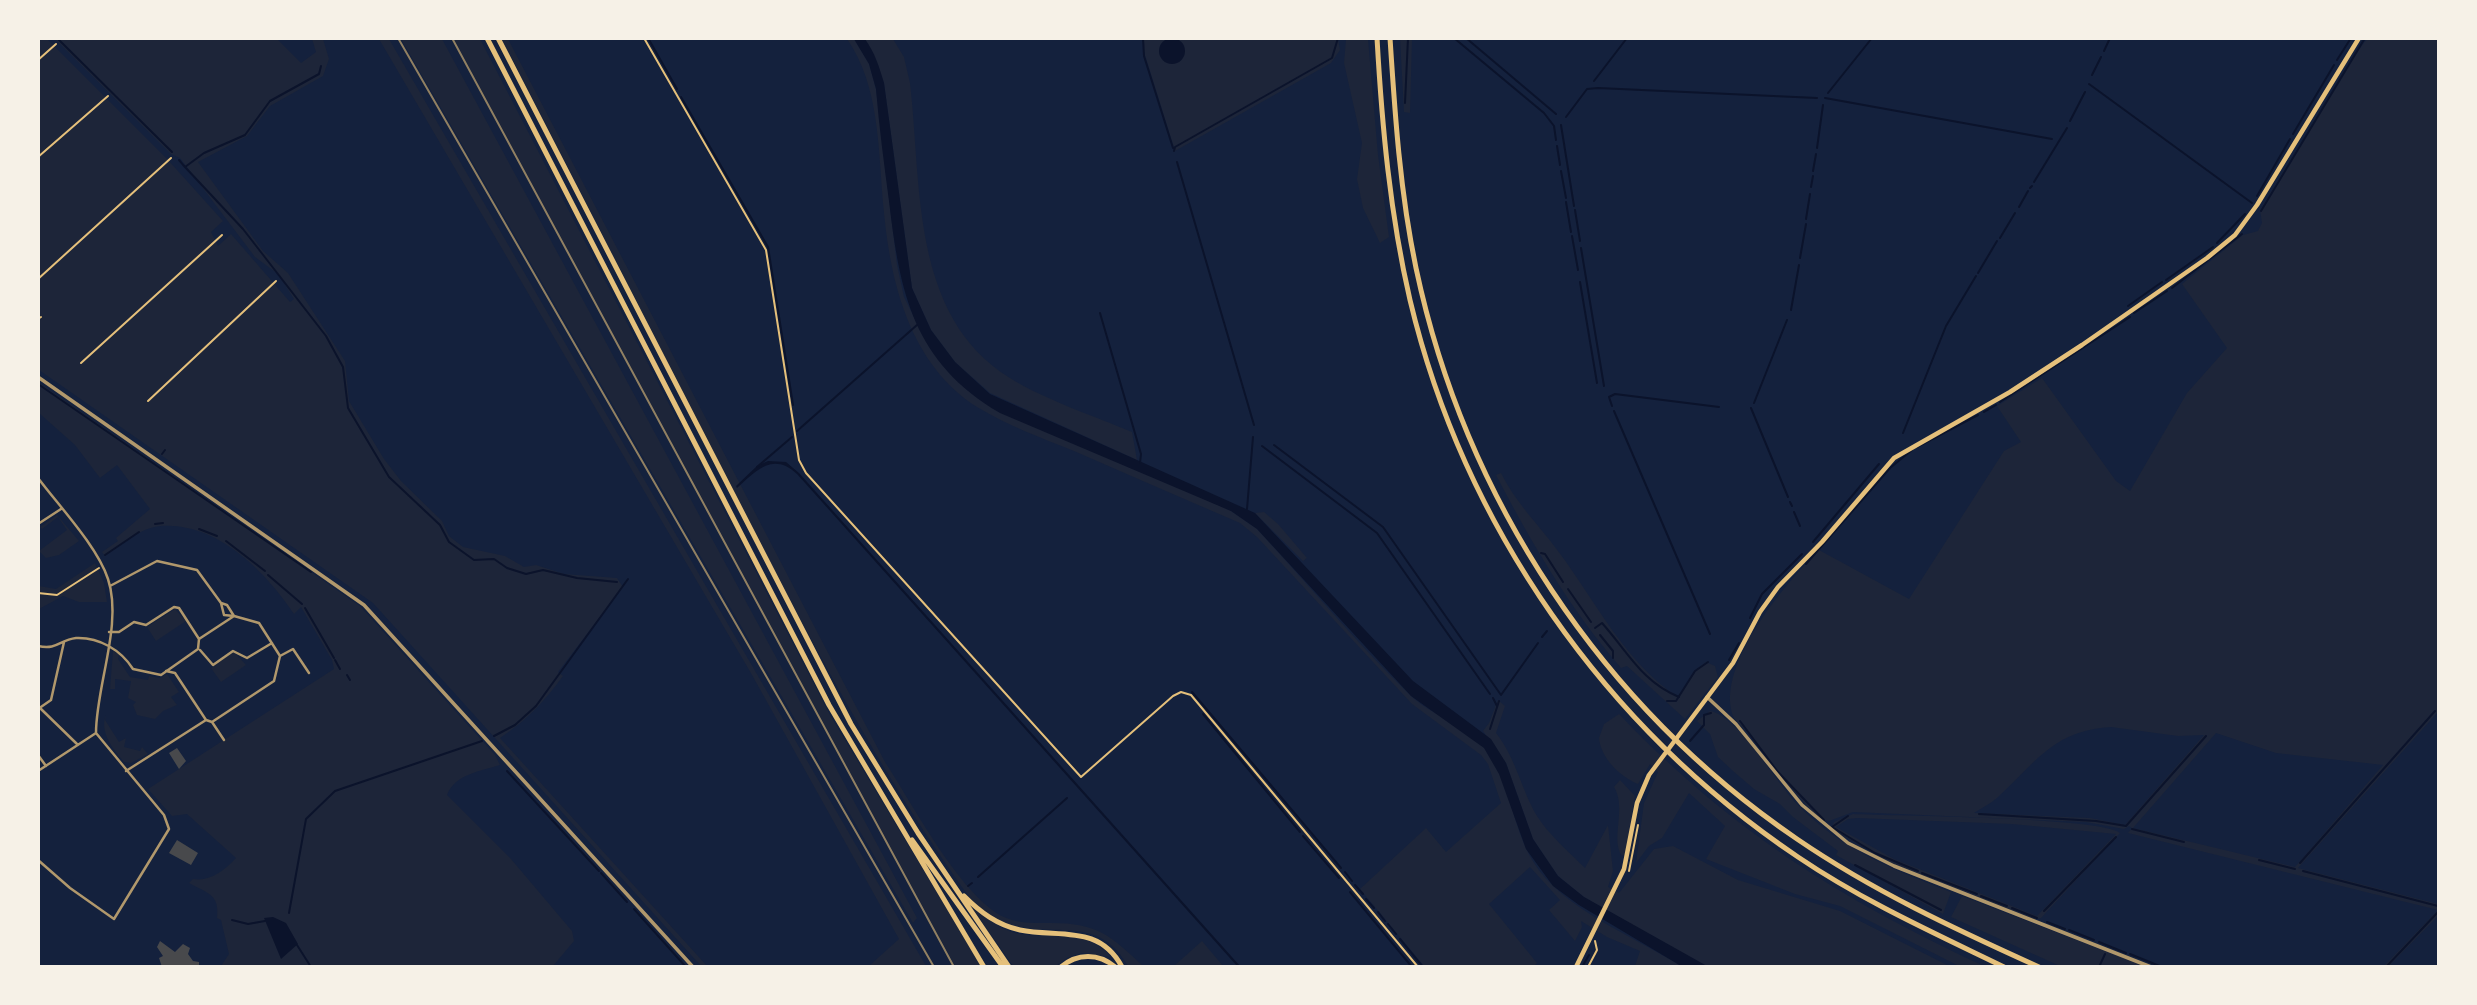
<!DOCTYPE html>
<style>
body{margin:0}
#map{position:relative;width:2477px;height:1005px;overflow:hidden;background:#14213d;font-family:Poppins,sans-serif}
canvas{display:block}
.frame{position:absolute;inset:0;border:40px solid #f6f1e7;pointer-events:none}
</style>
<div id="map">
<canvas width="2477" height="1005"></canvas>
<div class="frame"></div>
</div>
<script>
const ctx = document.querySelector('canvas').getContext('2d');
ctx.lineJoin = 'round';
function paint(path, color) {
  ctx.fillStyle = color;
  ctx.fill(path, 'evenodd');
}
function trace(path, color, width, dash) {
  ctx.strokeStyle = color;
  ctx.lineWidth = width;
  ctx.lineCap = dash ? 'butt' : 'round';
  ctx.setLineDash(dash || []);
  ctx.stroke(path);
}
paint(new Path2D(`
 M1144 38 1338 39 1340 50 1331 63 1175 151 1144 52Z
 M39 39H47L168 160 223 221 211 232 218 246 231 234 290 302 294 299 278 274 255 257 180 158 171 154 55 39H277L301 63 316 52 312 39H323L329 59 323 76 270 106 247 136 198 162 263 251 288 273 345 361 349 401 384 459 401 481 442 521 449 536 463 547 505 556 524 567 536 565 564 574 617 578 623 587 558 672 563 676C544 702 527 720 500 738L707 966H701L373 603 39 370Z
 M379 39H389L926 966H869L899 939 752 675Z
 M401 39H442L917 918 913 923Z
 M454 39H480L830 715 981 966H955Z
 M502 39H508L885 762C912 803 961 897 1004 917 1019 924 1035 923 1051 923 1098 923 1111 936 1143 966H1128C1098 913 1054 939 1009 924 985 917 970 899 957 880 866 750 795 610 723 470 649 326 576 182 502 39Z
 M847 39H854L869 64 876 89 897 265 904 297 927 343 967 390 1231 511 1257 529C1307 583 1356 642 1409 694 1430 715 1462 723 1483 746 1511 778 1511 827 1534 863 1563 909 1635 937 1681 966H1635L1640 951 1607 937 1581 921 1582 927 1575 941 1549 910 1560 900 1530 867 1489 904 1537 963 1533 967 1424 966 1360 889 1426 828 1446 852 1501 803 1488 764 1481 755 1412 704 1257 537 1240 523C1184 499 1129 475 1074 451 1041 438 1007 425 977 407 911 365 891 285 884 213 878 155 881 87 847 39Z
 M865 39H893L904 57 910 83C922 185 910 316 1010 378 1043 399 1094 416 1132 432L1137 460 990 393 955 362 931 330 912 288 884 83Z
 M1346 39H1368L1378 155 1389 237 1380 243 1363 208 1357 179 1362 143 1344 63Z
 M1400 39H1412L1410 113 1404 112Z
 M2367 39H2438V712L2298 868 2438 904V916L2389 966H2384L2438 910 2128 833 2132 828 2129 826 2124 829 2086 822 1853 812 1829 821 1820 819C1792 792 1771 762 1747 732 1743 727 1736 722 1733 716 1715 665 1786 583 1819 550L1909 599 2004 451 2021 442 1997 406 2042 378 2116 481 2130 491 2187 393 2227 348 2182 284 2243 235 2258 231 2262 223 2260 210 2351 60ZM2111 727 2178 736 2204 735 2125 825 2090 818 1974 813C1981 808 1990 804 1997 798 2037 762 2052 731 2111 727ZM2216 733 2276 753 2383 765 2295 867 2133 828Z
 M38 382 360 606 495 755 500 765C481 771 455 774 447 795L511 859 572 931 574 941 553 966H221L229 954 221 920 217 918C220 894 207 893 189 883L193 879C210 882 225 870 236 858L187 814 172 816 148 789 334 669 332 660 301 607 294 614C266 572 217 522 161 526 141 527 121 545 105 556L102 552 118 541 116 538 150 509 117 465 100 478 75 445 39 413Z
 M1501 473C1515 502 1539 525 1558 551 1595 600 1625 663 1678 697L1697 669 1706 662 1715 666 1718 677 1685 719 1627 666 1621 668C1570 609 1532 544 1496 475Z
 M1264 512 1278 524 1307 558 1303 561 1255 513Z
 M57 515 79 541 59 555 46 558 39 551 67 530 58 517 42 529 40 527Z
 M95 563 104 583 107 602H79L63 596 39 609V586L56 589Z
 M175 609 186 621 156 641 147 627Z
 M113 651 119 654 118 659 130 677 148 680 149 676 160 678 167 674 179 692 171 697 177 705 163 711 155 719 137 715 133 705 136 702 128 698 131 681 115 679V689H110Z
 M234 652 246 665 221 682 211 668Z
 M1498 700 1505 706 1496 733C1516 758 1521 789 1537 816 1549 835 1569 852 1585 868L1608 825 1613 871 1608 887 1619 893 1654 849 1673 846 1738 880 1840 911 1949 966 1707 967 1697 963 1584 897 1558 876 1533 839 1506 763 1483 731 1489 723Z
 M1710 711C1737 715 1777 783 1797 804 1840 849 1894 870 1951 892L1943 914 1836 855 1838 851 1793 817 1780 804 1754 789 1733 771 1718 757 1710 734 1697 721Z
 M1619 714C1730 830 1840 899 1984 966H1959L1840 906 1795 894 1706 859 1725 826 1689 793 1662 838 1649 846 1636 863 1644 803 1658 772 1650 764 1638 784C1619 776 1601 758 1599 738L1604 724Z
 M106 715 105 720 119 742 126 738 124 747 140 751 142 747 148 754 131 763 124 762C113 749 99 732 106 715Z
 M1620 780 1635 796 1625 854 1622 856C1610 840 1627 808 1614 787Z
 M1853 814C1892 816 2102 817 2120 833L2041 918 2035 919 1894 864 1831 829 1834 822ZM1857 818 2012 824 2116 834 2037 916 1894 859 1836 827 1848 819Z
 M1962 896 2144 966H2060L1951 917Z
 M973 909C986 917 998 928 1015 933 1049 941 1085 926 1111 957L1082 953 1067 958 1056 966H1013Z
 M1202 941 1223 966H1174Z`), '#1d2539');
paint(new Path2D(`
 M1159 51a13 13 0 1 1 26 0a13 13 0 1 1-26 0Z
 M854 39H865C875 53 879 66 884 83L912 288 931 330 955 362 990 394 1255 513 1413 681 1491 739 1506 763 1533 839 1558 876 1584 897 1707 966H1681L1579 905 1553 886 1526 849 1499 774 1484 748 1411 696 1257 529 1231 511 1000 413C913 362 900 293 889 201 884 164 879 126 876 89L869 64Z
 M768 461 786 462 799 473 1240 966H1237L797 474C773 452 757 470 737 488L736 486 757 466Z
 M273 917 286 923 298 944 281 959 264 918Z`), '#0b132b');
trace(new Path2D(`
 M57 38 172 152
 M648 38 677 89
 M1143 38 1144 56 1173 148
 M1454 38 1544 113 1554 126 1556 140
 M1466 38 1556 114
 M2104 51 2110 38
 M2337 60 2351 38
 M321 66 319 74 270 101 245 135 204 153 185 167 243 229 326 336 343 367 348 408 389 477 440 525 449 542 474 560 494 559 507 568 526 574 543 570 577 578 617 582
 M2092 75 2101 57
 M1594 81 1627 38
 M2089 84 2252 203
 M1828 93 1872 38
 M681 97 768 247 793 405
 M1825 98 2052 139
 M1405 103 1408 38
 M1566 117 1587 89 1598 88 1817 98
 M2070 121 2085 92
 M1561 125 1574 206
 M2293 134 2334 65
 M1557 146 1560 165
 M1817 148 1823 105
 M1174 151 1175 147 1332 58 1338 38
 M179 160 185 167
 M1177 162 1254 425
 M1561 171 1566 198
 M1813 171 1816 154
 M2034 182 2067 128
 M1811 187 1813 176
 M2030 188 2032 186
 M2257 196 2290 139
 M1566 202 1571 232
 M2019 207 2028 191
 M1575 210 1580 241
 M2261 211 2365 38
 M1806 219 1810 194
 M1572 236 1578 270
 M2000 238 2015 213
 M2217 243 2245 214
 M1581 248 1604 386
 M1800 258 1806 224
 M1978 273 1997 241
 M2166 280 2213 247
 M1580 282 1597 383
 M2172 288 2242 234
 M2128 306 2162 282
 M1791 310 1799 265
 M1100 313 1141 454 1140 463
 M2134 313 2167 291
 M38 384 311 572
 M2000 402 2130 317
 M1754 403 1787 320
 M1612 406 1609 397 1615 394 1719 407
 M1751 408 1788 497
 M1614 411 1710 634
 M1984 412 1996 405
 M797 431 917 325
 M1903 433 1946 326 1976 276
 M1274 445 1383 527 1501 695 1538 643
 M1262 446 1377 533 1490 694
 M1917 447 1978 415
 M162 454 165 450
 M757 467 792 437
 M1790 502 1792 506
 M1247 509 1253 437
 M1794 512 1800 526
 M155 524 163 523
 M199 529 217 536
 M226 541 265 571
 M1813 542 1879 464
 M1541 553 1545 554 1563 582
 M105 555 139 532
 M1806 564 1890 468 1912 450
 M268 575 302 604
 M1568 589 1591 622
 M305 608 334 658
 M1750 618 1762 594 1802 554
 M1595 628 1602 623C1628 652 1642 682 1679 697
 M1600 635 1613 651V658
 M1542 637 1547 631
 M335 660 340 669
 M1729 660 1739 643
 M347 675 350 680
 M1192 692 1341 868
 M1493 698 1497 706
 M1667 701H1676L1695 671 1708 662
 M1203 714 1300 832
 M1740 721 1778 772 1824 820
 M1490 729 1499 701
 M494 736 515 725 536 706 628 579
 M1690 741 1704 725V715L1711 713
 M507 771 599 871
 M1979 814 2096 821 2126 826 2206 736
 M1848 816 1832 827 1875 853 1918 871
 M2132 829 2184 842
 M1303 836 1339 878
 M2259 860 2295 869
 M2300 863 2435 711
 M1855 865 1941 910
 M2303 871 2438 906
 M1345 872 1352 881
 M601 873 627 902
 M1922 873 1977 894
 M978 877 1067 798
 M1355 885 1363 894
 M968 886 972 883
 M1350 892 1412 967
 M1981 896 2007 906
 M1366 899 1374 908
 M2012 908 2037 918
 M634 909 686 967
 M2044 911 2116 837
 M1378 912 1385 921
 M289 913 306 819 335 791 482 741
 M232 920 248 924 265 921
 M2047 922 2065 929
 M1388 924 1396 934
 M2069 930 2094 940
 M1400 939 1423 967
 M2099 942 2126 953
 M297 945 311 967
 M2130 954 2162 967
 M1582 967 1589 955
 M2099 967 2105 954
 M2386 967 2438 912`), '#0b132b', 2);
paint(new Path2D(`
 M177 748 186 761 179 769 169 753Z
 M177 840 198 853 191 865 169 853Z
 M160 941 175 952 183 944 190 948 188 954 193 961 199 962V967H162L159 958 163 956 157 947Z`), '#48494c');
trace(new Path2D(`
 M644 38 766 250 799 460 806 473 1081 777 1173 696 1181 692 1191 695 1418 967
 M38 60 56 44
 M38 157 108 96
 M38 279 171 158
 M38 319 41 317
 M81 363 222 235
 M148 401 276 281
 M38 593 57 595 99 568
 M1629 871 1638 825
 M1588 967 1597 950 1595 941`), '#e5c07b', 2);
trace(new Path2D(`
 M38 478C59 506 97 546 108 579 123 624 96 686 96 733
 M38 524 61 509
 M110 586 157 561 197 570 221 603 227 605 234 616 224 615 221 603
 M109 632H119L134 622 146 625 174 607 179 608 199 639 234 616 259 623 280 656 274 681 212 722 206 720 126 771
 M38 646C58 650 59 640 76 638 99 637 121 650 133 669L161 675 198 649 199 639
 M200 650 213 665 233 651 247 658 272 643
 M280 656 293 649 309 673
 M166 671 175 673 206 720
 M40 708 78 745
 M38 709 51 700 64 642
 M212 722 224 740
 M38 755 46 766
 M38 771 96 733
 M38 860 70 888 114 919 169 829 164 815 96 733`), '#b1986c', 2.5);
trace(new Path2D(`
 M38 377 364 605 693 967
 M1707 697 1736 724 1802 805 1848 843 1894 866 2151 967`), '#b1986c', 3.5);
trace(new Path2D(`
 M1576 967 1624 869 1637 803 1649 775 1733 663 1760 612 1778 587 1822 542 1894 458 2010 392 2082 345 2207 258 2235 235 2257 205 2359 38`), '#e5c07b', 4.5);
trace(new Path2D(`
 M487 38 829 705 984 967
 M498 38 851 724 918 833 1009 967
 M912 840 1003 967
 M964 896C980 912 997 925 1020 930 1059 938 1099 924 1122 967
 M1061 967C1077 953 1099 953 1115 967`), '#e5c07b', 5);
trace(new Path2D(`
 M1377 38C1382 126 1390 214 1410 300 1464 526 1605 727 1798 857 1863 901 1934 933 2004 967
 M1390 38C1395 115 1400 192 1416 268 1465 499 1602 706 1797 839 1873 891 1955 929 2039 967`), '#e5c07b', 5);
trace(new Path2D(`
 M398 38 934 967
 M452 38 954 967`), '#918062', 2);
</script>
